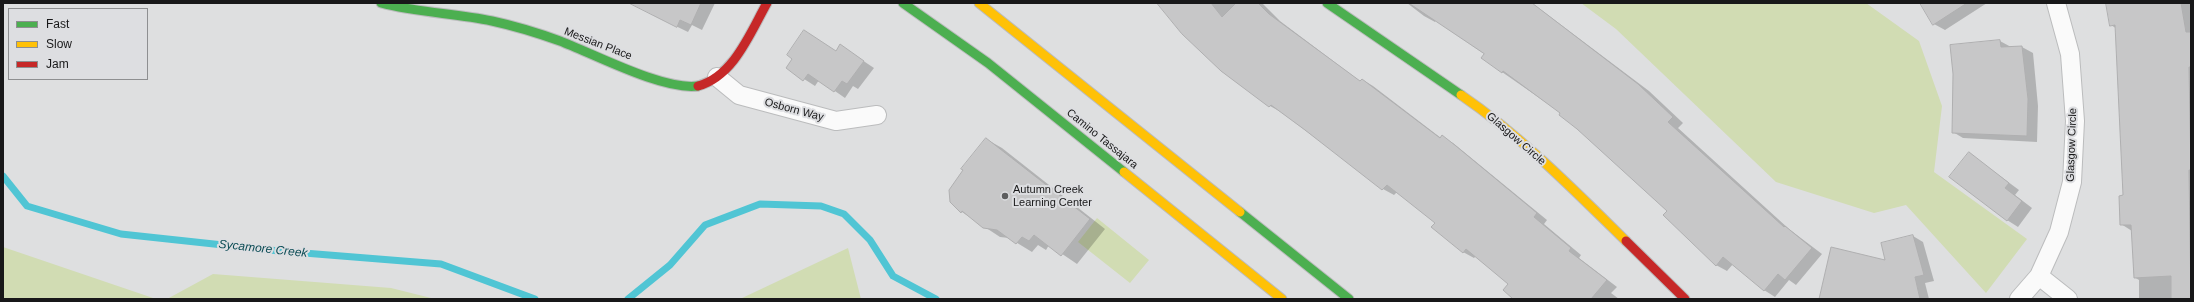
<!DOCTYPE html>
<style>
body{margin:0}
#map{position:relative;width:2194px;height:302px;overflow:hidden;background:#dedfe0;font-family:Arial,sans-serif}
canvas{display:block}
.frame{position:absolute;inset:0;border:4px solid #181819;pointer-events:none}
.legend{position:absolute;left:8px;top:8px;width:140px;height:72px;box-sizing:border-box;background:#dddee1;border:1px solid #8e8f91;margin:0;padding:5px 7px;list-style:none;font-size:12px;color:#181819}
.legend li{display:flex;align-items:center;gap:8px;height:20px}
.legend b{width:20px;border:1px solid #8e8f91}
</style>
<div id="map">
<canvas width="2194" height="302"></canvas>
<div class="frame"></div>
<ul class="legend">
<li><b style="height:5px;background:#4caf50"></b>Fast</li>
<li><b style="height:5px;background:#ffc107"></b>Slow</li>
<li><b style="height:5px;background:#c62828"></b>Jam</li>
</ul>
</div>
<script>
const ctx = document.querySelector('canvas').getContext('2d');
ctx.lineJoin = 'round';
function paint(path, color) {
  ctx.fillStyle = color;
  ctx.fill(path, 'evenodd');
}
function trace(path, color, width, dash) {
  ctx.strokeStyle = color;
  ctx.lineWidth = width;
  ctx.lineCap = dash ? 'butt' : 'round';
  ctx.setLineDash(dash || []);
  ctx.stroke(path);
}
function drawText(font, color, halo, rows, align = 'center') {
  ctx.font = font + ' Arial,sans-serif';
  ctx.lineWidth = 4;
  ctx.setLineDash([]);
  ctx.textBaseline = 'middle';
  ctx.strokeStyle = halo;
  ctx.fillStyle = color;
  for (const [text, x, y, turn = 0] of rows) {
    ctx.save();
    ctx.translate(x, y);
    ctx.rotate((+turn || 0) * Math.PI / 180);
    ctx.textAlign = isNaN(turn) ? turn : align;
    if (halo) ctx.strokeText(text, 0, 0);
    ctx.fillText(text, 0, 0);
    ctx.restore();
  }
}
paint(new Path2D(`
 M1581 3H1866L1919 41 1942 106 1934 172 2027 239 1986 293 1906 205 1874 213 1776 182 1616 29Z
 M1097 218 1149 260 1130 283 1078 242Z
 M3 247 156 299H3Z
 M848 248 861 299H740Z
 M213 274 391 288 435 299H167Z`), '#d1dcb3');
paint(new Path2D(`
 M645 3H715L702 30 692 25 688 32 653 15Z
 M1158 3H1262L1280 21 1361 82 1363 80 1373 86 1441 138 1442 137 1453 143 1547 220 1544 224 1581 255 1579 258 1617 287 1611 293 1619 299H1515L1510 284 1476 256 1474 258 1463 252 1436 223 1397 192 1394 195 1383 189 1281 112 1270 106 1221 71Z
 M1407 3H1532L1649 91 1683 123 1678 128 1789 229 1822 254 1796 285 1789 280 1775 297 1764 290 1733 264 1727 271 1716 265 1669 211 1561 113 1502 72 1486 54 1436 20 1435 22 1424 16Z
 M1921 3H1987L1945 30 1934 24Z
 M2107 3H2190L2191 299H2139V280L2134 277 2132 231 2121 224 2124 196 2117 29 2111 25Z
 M2000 41 2011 47H2022L2033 53 2038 106 2037 142 1963 138 1953 132Z
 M841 46 874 68 858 89 853 86 845 98 819 80 815 86 787 68 836 52Z
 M986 139 1002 148 1105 229 1077 264 1049 245 1046 250 1038 245 1032 252 1009 238 1000 237 962 212 951 201Z
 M1969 153 2019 190 2015 195 2032 208 2018 227 2007 220Z
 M1913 236 1923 242 1934 281 1925 283 1929 299H1897Z`), '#0003');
trace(new Path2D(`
 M3 176 27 206 121 234 279 251 441 264 535 299
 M628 299 670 265 705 225 760 204 821 206 844 214 870 240 893 276 936 299`), '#50c5d4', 7);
const building = new Path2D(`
 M629 3H701L691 25 680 20 677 27Z
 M1157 3H1211L1222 17 1236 3H1258L1269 14 1360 81 1362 79 1440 138 1442 135 1456 146 1537 213 1534 217 1571 248 1569 251 1607 280 1591 299H1513L1503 290 1508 284 1466 249 1463 253 1431 227 1435 223 1387 185 1382 190 1305 130 1271 105 1269 107 1221 71 1182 34Z
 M1409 3H1532L1638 84 1673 117 1668 122 1784 227 1785 226 1812 248 1785 280 1778 274 1764 291 1723 257 1716 266 1663 215 1667 211 1577 129 1559 115 1560 113 1503 71 1502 73 1481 58 1484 54Z
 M1920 3H1967L1933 25Z
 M2106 3H2181L2186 32H2191V67H2189L2191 170H2189L2191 299H2171V276L2134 278 2131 225H2120L2119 196 2123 195 2115 25 2110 26Z
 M804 30 836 51 840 44 864 61 847 84 842 81 834 92 808 74 803 81 786 68 792 59 787 55Z
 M2000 40 2001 47 2022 46 2028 99 2027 136 1952 133 1953 74 1950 45Z
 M986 138 1090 219 1061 256 1034 235 1029 241 1022 237 1016 244 997 230 983 228 962 211 961 213 950 202 949 190 963 170 961 169Z
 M1969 152 2009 183 2005 188 2022 201 2007 221 1949 177Z
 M1913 235 1924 275 1915 277 1920 299H1819L1831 247 1885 260 1881 243Z`);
paint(building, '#c7c7c8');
trace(building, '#afafb0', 1);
const street = new Path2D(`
 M717 77 739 95 836 121 877 115
 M2039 276 2068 299
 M2019 299 2039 276 2059 232 2072 182 2075 121 2070 54 2056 3`);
const fast = new Path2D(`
 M381 3C418 13 455 13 492 21 515 26 538 33 560 41 594 54 664 91 698 86
 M903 3 988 63 1124 172
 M1327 3 1461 95
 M1240 212 1349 299`);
const slow = new Path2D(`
 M979 3 1240 212
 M1461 95C1521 136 1574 190 1626 241
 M1124 172 1282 299`);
const jam = new Path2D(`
 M698 86C734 76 750 33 767 3
 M1626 241 1685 299`);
trace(street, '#bbbcbd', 20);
trace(fast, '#bbbcbd', 11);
trace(slow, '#bbbcbd', 11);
trace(jam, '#bbbcbd', 11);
trace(street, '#fafafa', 18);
trace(fast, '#4caf50', 9);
trace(slow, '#ffc107', 9);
trace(jam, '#c62828', 9);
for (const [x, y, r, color] of [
 [1005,196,4,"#5d5e5f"]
]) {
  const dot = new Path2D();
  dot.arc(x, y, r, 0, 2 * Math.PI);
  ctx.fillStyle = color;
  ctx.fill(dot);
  trace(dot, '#dddee1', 1.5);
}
drawText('11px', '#181819', '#dddee1', [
 ["Messian Place",598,44,21],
 ["Osborn Way",794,110,15],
 ["Camino Tassajara",1102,139,39],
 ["Glasgow Circle",1516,139,41],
 ["Glasgow Circle",2072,145,-88]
]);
drawText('11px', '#181819', '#dddee1', [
 ["Autumn Creek",1013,190],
 ["Learning Center",1013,203]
], 'left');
drawText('italic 12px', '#094a53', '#dddee1', [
 ["Sycamore Creek",263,249,6]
]);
</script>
